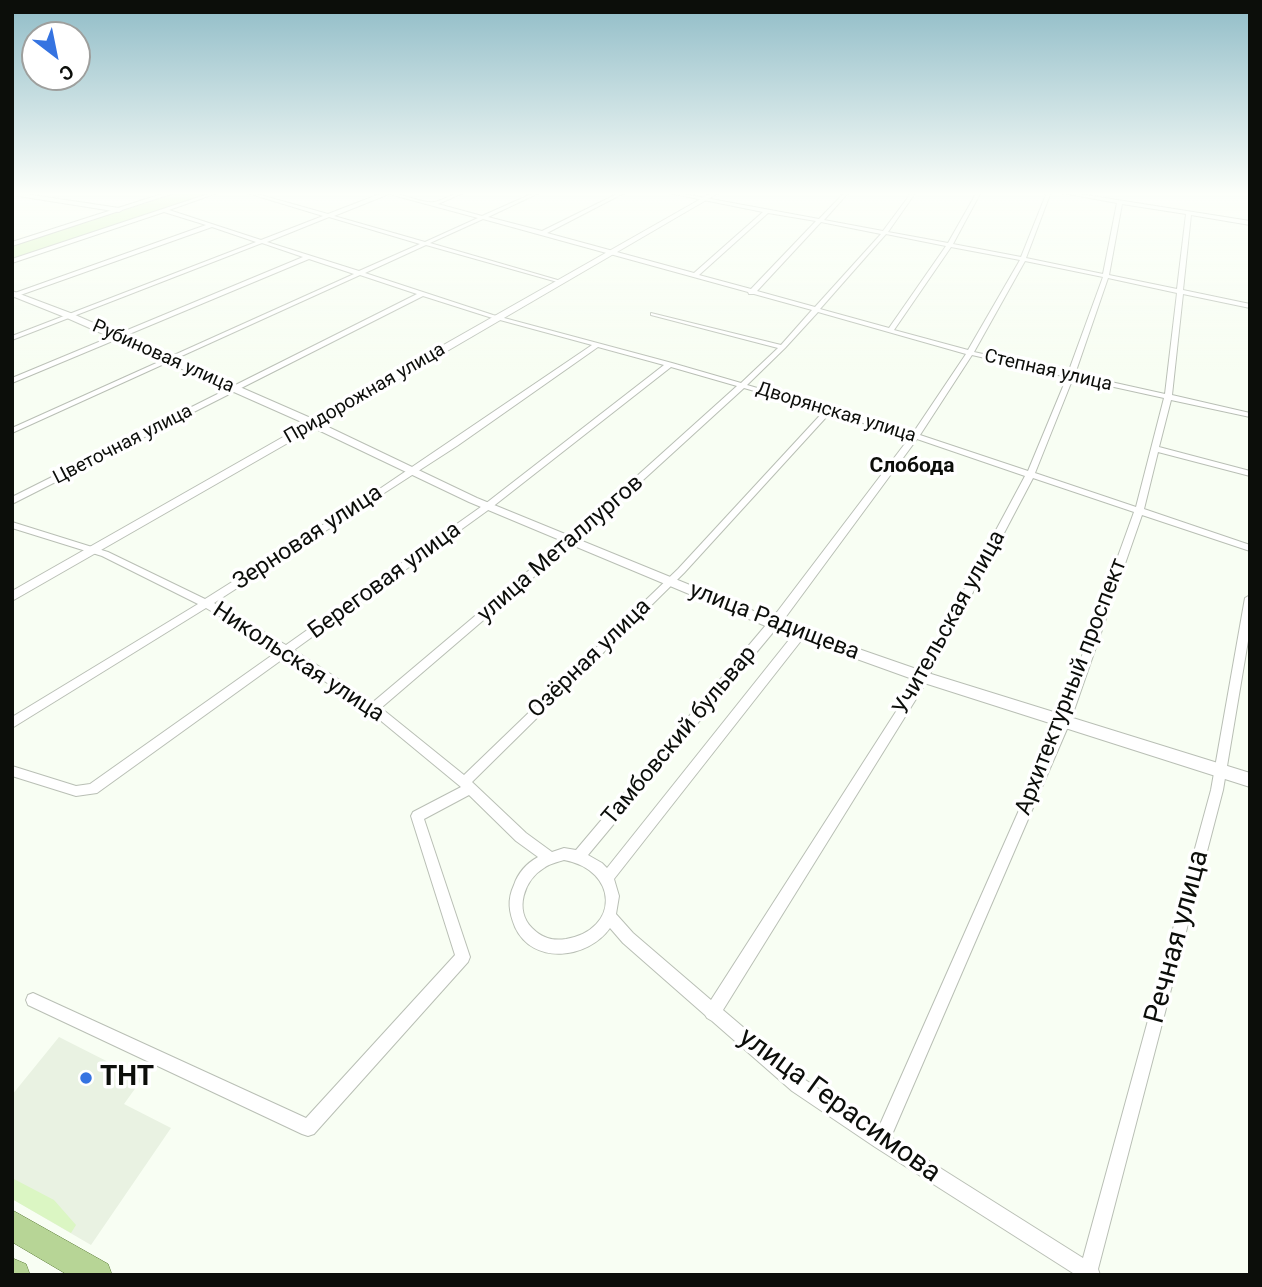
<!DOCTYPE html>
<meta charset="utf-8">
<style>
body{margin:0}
#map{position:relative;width:1262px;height:1287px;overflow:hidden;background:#f8fef3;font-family:Roboto,sans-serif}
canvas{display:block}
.frame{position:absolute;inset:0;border:14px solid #0c0e0a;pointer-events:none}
.north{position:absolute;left:21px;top:21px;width:70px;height:70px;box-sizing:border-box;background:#fff;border:2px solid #9e9f9d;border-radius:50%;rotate:148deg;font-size:19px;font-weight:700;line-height:28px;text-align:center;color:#0c0e0a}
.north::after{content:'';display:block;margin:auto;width:24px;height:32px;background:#3573e1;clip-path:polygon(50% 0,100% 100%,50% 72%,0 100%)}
</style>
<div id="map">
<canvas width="1262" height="1287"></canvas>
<div class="frame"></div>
<div class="north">С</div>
</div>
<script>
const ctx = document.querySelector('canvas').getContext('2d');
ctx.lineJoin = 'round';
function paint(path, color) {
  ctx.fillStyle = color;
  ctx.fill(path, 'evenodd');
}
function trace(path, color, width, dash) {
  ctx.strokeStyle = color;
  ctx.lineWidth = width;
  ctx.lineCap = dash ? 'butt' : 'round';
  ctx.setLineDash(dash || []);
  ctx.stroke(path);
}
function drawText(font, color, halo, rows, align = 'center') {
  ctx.font = font + ' Roboto,sans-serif';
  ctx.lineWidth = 7;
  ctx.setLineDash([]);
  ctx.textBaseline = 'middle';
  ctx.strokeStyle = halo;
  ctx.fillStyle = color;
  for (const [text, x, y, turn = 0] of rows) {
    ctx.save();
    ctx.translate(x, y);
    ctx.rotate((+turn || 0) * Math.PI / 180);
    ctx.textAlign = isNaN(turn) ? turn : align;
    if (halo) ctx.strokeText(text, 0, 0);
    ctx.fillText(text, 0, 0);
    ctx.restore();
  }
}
paint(new Path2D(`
 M59 1037 142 1079 124 1104 171 1128 91 1245 12 1199V1095Z`), '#e9f2e2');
paint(new Path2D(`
 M180 192H216L12 259V246Z
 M12 1178 54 1200 76 1225 71 1233 12 1199Z`), '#dbf6c3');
const minor = new Path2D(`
 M12 192 119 208 122 210 119 212 12 195Z
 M214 192H220L169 210 261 240 323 216 244 192H250L328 214 385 192C399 192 422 204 434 202 445 200 454 192 465 192L438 204 482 216 536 192H541L488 217 542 231 621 192H626L547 233 694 273 763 212 664 192H673L819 219 845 192H849L824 220 883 231 912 192H916L888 232 948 243 977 192H981L953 244 1021 257 1047 192H1051L1026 258 1103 274 1117 203 1057 192H1067L1250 221V225L1191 215 1183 290 1250 304V308L1183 294 1172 395 1250 413V417L1171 400 1159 447 1250 471V476L1158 452 1144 509 1250 545V551L1142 515 1070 722 891 1137 1083 1258 1211 790 1245 598 1250 595V629L1223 790 1098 1269 1100 1275H1076L875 1147 792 1091 712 1021 707 1018 705 1015 623 943 610 928C588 959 533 966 515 927 509 912 507 900 514 885 518 873 527 863 538 857L516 841 469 795 424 819 470 957 468 962 314 1134 308 1136 302 1134 28 1005 26 1000 28 995 33 993 306 1118 455 955 411 816 413 812 461 787 369 711 287 656 97 793 76 796 12 776V766L76 786 90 784 278 651 206 608 12 728V717L198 604 102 556 12 528V522L108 552 205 599 378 490 592 345 489 317 423 296 12 504V497L417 294 360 275 12 433V428L354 274 309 259 12 383V378L303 257 262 243 12 340V336L256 242 212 227 12 298V294L206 225 164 212 12 263V259ZM389 194 478 218 425 242 334 216ZM1122 204 1186 214 1177 289 1109 275ZM768 213 816 221 751 289 699 275ZM329 217 420 244 359 271 267 242ZM483 219 748 292 749 294H754L812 310 781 345 651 313V315L778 348 741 383 672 363 493 315 365 273 426 245 561 283V281L430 243ZM821 222 881 234 815 307 757 291ZM886 234 946 246 889 328 820 309ZM951 247 1020 260 968 350 894 330ZM1025 261 1103 277 1068 373 974 352ZM1108 278 1177 293 1165 394 1075 374ZM818 312 966 354 913 433 747 385 785 348ZM598 347 664 365 485 504 286 645 214 603 457 446ZM972 355 1067 377 1028 471 920 435ZM671 367 737 386 578 529 373 702 294 650 491 508ZM1073 378 1164 398 1136 507 1035 473ZM744 388 824 411 678 569 464 775 381 708 585 533ZM830 413 910 437 777 612 576 850 564 848 552 852 526 833 472 782 684 573ZM917 439 1025 476 913 685 711 1000 633 933 616 914 619 896 614 879 804 637 805 634 804 631H796L607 868 602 863 588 855 785 618ZM1033 478 1134 512 1058 722 878 1129 804 1079 723 1010 921 691ZM564 860C619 870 620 930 566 939 552 941 542 938 532 928 514 910 524 880 544 868 549 864 558 862 564 860Z`);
const tertiary = new Path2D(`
 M168 192H177L12 246V242Z
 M713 192H720L322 424 477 498 778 621 928 673 1250 773V787L918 681 768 627 469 502 314 428 12 601V591L306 424 67 318 12 296V291L73 314 313 419Z`);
const primary = new Path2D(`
 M12 1210 108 1264 112 1275H68L12 1242Z
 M12 1258 26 1264 30 1275H12Z`);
trace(minor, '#b9bfb5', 2);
trace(tertiary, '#b9bfb5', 2);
trace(primary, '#5c7d38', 1);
paint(minor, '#fff');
paint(tertiary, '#fff');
paint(primary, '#b7d596');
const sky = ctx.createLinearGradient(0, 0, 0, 372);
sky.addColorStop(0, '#90bcc7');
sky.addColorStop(0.52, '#fcfffa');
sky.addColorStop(1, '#fcfffa00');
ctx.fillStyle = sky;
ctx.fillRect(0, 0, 1262, 372);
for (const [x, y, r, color] of [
 [86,1078,7,"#3573e1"]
]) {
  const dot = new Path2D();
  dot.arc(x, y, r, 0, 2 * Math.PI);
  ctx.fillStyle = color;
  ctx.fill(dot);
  trace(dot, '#fff', 2.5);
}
drawText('19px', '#0c0e0a', '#fff', [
 ["Рубиновая улица",163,357,24],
 ["Степная улица",1048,371,13],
 ["Придорожная улица",365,394,-30],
 ["Дворянская улица",836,413,17],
 ["Цветочная улица",123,445,-27]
]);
drawText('bold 21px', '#0c0e0a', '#fff', [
 ["Слобода",912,467]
]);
drawText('23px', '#0c0e0a', '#fff', [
 ["Зерновая улица",308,538,-33],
 ["улица Металлургов",561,549,-41],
 ["Береговая улица",385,581,-36],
 ["улица Радищева",774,622,21],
 ["Учительская улица",950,623,-61],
 ["Озёрная улица",590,659,-44],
 ["Никольская улица",298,663,33],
 ["Архитектурный проспект",1072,687,-69],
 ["Тамбовский бульвар",680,736,-50]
]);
drawText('28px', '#0c0e0a', '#fff', [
 ["Речная улица",1178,937,-75],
 ["улица Герасимова",839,1106,36]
]);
drawText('bold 28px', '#0c0e0a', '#fff', [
 ["ТНТ",100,1078]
], 'left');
</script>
